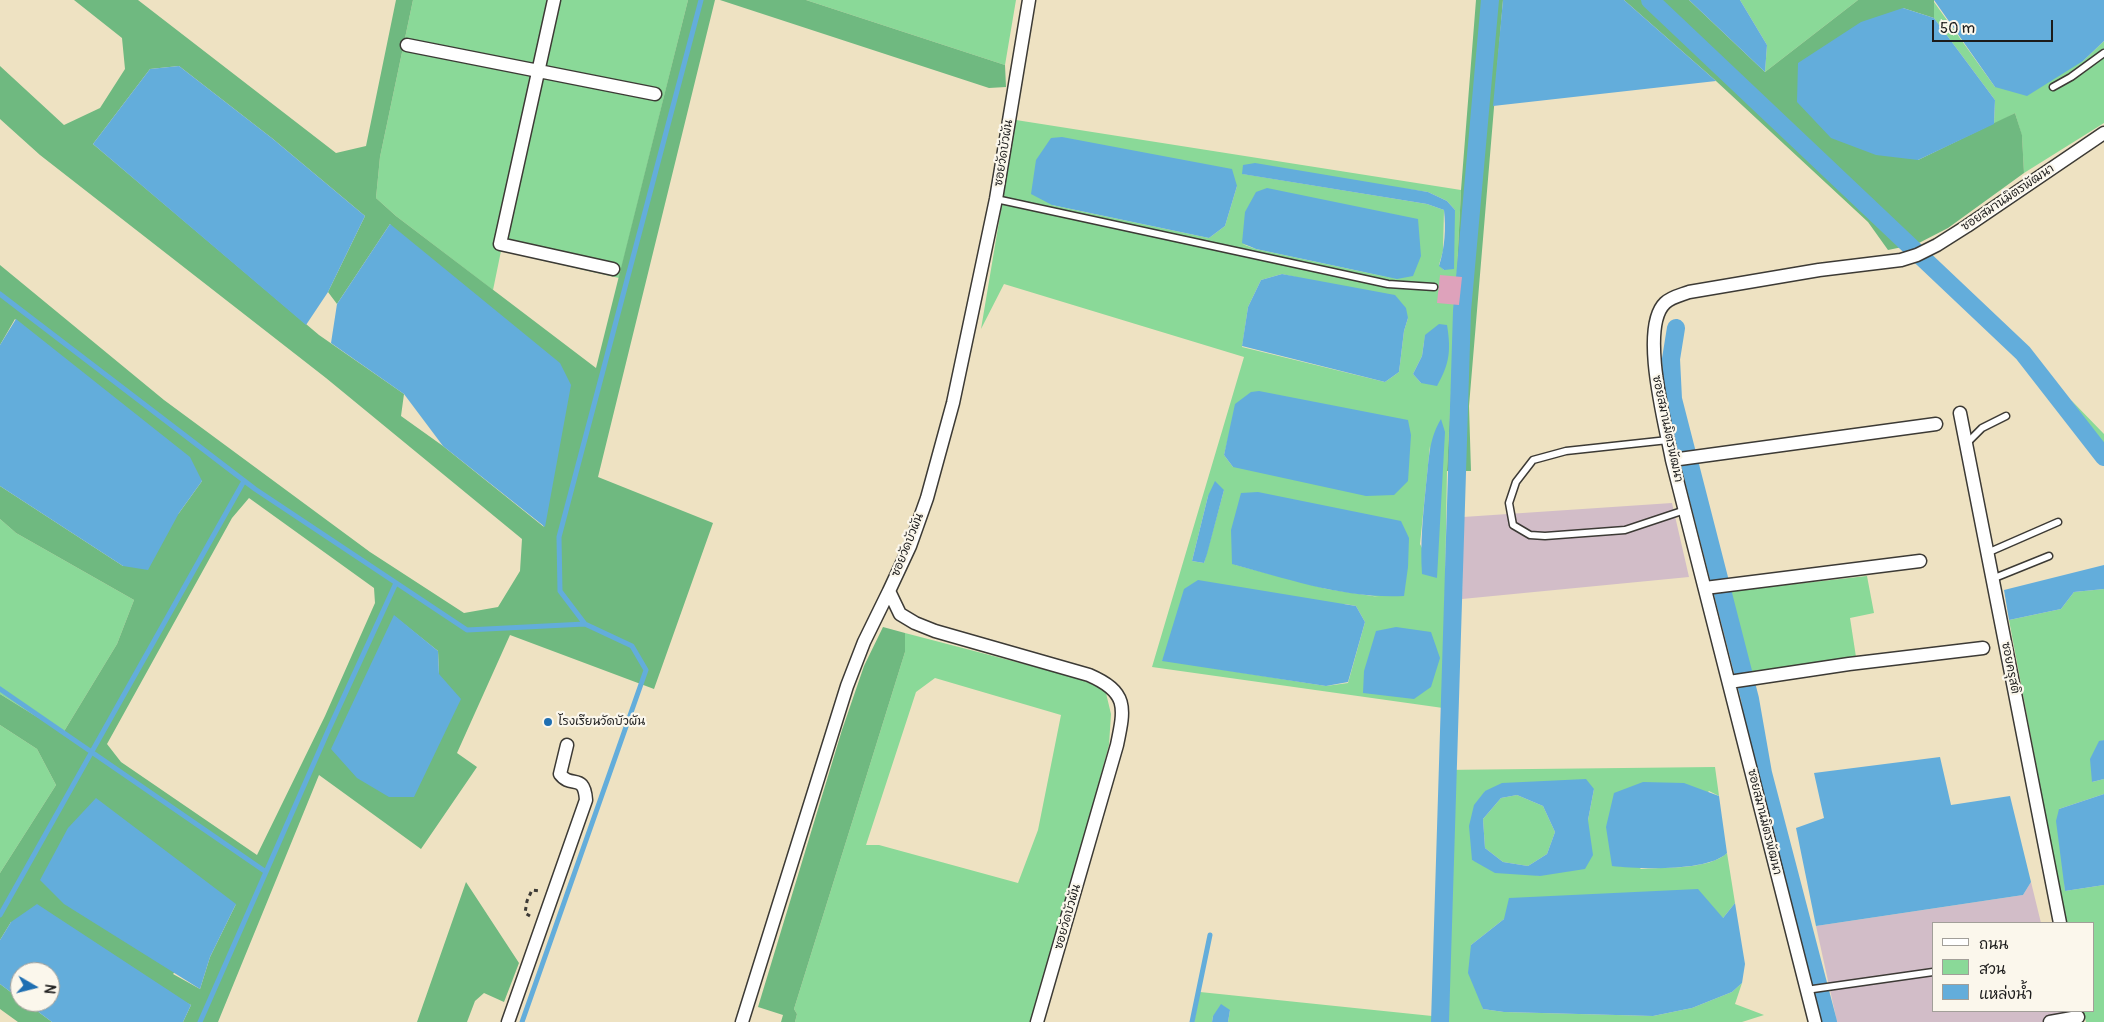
<!DOCTYPE html>
<meta charset="utf-8">
<style>
body{margin:0}
#map{position:relative;width:2104px;height:1022px;overflow:hidden;background:#eee2c2;font-family:Pangolin,"Playpen Sans Thai",sans-serif}
canvas{display:block}
.legend{position:absolute;left:1932px;top:922px;width:162px;height:90px;box-sizing:border-box;background:#fbf7ec;border:1px solid #a29f99;margin:0;padding:6px 9px;list-style:none;font-size:15px;color:#1c1c1c}
.legend li{display:flex;align-items:center;gap:10px;height:25px}
.legend b{width:25px;border:1px solid #a29f99}
.north{position:absolute;left:10px;top:962px;width:50px;height:50px;box-sizing:border-box;background:#fbf7ec;border:1px solid #a29f99;border-radius:50%;rotate:98deg;font-size:14px;font-weight:700;line-height:20px;text-align:center;color:#1c1c1c}
.north::after{content:'';display:block;margin:auto;width:18px;height:22px;background:#1f6fb2;clip-path:polygon(50% 0,100% 100%,50% 72%,0 100%)}
.scale{position:absolute;left:1932px;top:20px;width:121px;height:22px;box-sizing:border-box;border:2px solid #1c1c1c;border-top:0;padding-left:6px;font-size:15px;line-height:18px;white-space:nowrap;color:#1c1c1c;-webkit-text-stroke:4px #fbf7ec;paint-order:stroke}
</style>
<div id="map">
<canvas width="2104" height="1022"></canvas>
<ul class="legend">
<li><b style="height:6px;background:#fff"></b>ถนน</li>
<li><b style="height:14px;background:#8ad998"></b>สวน</li>
<li><b style="height:14px;background:#63addb"></b>แหล่งน้ำ</li>
</ul>
<div class="north">N</div>
<div class="scale">50 m</div>
</div>
<script>
const ctx = document.querySelector('canvas').getContext('2d');
ctx.lineJoin = 'round';
function paint(path, color) {
  ctx.fillStyle = color;
  ctx.fill(path, 'evenodd');
}
function trace(path, color, width, dash) {
  ctx.strokeStyle = color;
  ctx.lineWidth = width;
  ctx.lineCap = dash ? 'butt' : 'round';
  ctx.setLineDash(dash || []);
  ctx.stroke(path);
}
function drawText(font, color, halo, rows, align = 'center') {
  ctx.font = font + ' Pangolin,"Playpen Sans Thai",sans-serif';
  ctx.lineWidth = 4.5;
  ctx.setLineDash([]);
  ctx.textBaseline = 'middle';
  ctx.strokeStyle = halo;
  ctx.fillStyle = color;
  for (const [text, x, y, turn = 0] of rows) {
    ctx.save();
    ctx.translate(x, y);
    ctx.rotate((+turn || 0) * Math.PI / 180);
    ctx.textAlign = isNaN(turn) ? turn : align;
    if (halo) ctx.strokeText(text, 0, 0);
    ctx.fillText(text, 0, 0);
    ctx.restore();
  }
}
paint(new Path2D(`
 M1672 503 1689 577 1462 599 1463 517Z
 M2031 882 2041 923H1933V1011H2063L2066 1022H1837L1816 926 2023 895Z`), '#d2bdc8');
paint(new Path2D(`
 M413 0H688L619 278 501 251 493 290 396 216 376 198 380 157Z
 M806 0H1016L1005 65Z
 M1740 0H1858L1765 72 1767 45Z
 M1934 2 1995 87 2083 61 2104 41V123L2024 173 2022 136 2015 113 1994 124 1995 100 1934 18Z
 M1016 120 1461 190 1447 471 1443 708 1152 667 1244 357 1004 284 981 329ZM1243 166 1428 192 1447 201 1455 210 1444 270 1439 265 1443 251 1444 210 1427 204 1243 174ZM1237 186 1225 226 1209 238 1052 205ZM1242 244 1397 279 1256 249ZM1282 274 1322 283 1408 318 1404 331 1399 372 1385 382 1242 347 1248 307 1261 280ZM1425 335 1421 383 1413 374 1422 356ZM1231 427 1233 467 1224 455ZM1430 446 1437 578 1420 544ZM1224 490 1204 563 1192 561 1208 496ZM1232 564 1379 597 1327 589ZM1345 604 1356 606 1365 622 1348 683 1326 686 1162 660Z
 M2071 400 2104 434V446Z
 M0 519 16 533 134 600 117 644 63 733 0 694Z
 M1867 576 1874 613 1850 618 1856 657 1735 674 1716 598 1723 592Z
 M2104 589V740L2099 742 2092 782 2104 779V794L2059 809 2065 891 2104 885V1022H2086L2083 1011H2093V923H2066L2009 620 2061 609 2074 592Z
 M905 633 1074 677 1105 689 1111 714 1109 745 1082 845 1030 1022H795L797 1014 794 1009 905 652ZM935 678 1061 715 1038 830 1018 883 879 845H866L916 692Z
 M0 725 37 749 56 785 0 873Z
 M1715 767 1719 796 1709 791 1640 869C1664 867 1709 870 1727 853L1735 903 1723 918 1504 919 1471 945 1483 1009 1504 1012 1653 1016 1692 1008 1732 992 1742 983 1735 1004 1764 1015 1742 1022H1228L1230 1010 1213 1016 1212 1022H1194L1200 992 1432 1016 1441 770ZM1594 789 1588 820 1540 876 1472 860 1485 791Z
 M1517 795 1543 806 1555 832 1547 854 1528 866 1503 862 1485 848 1483 819 1501 798Z`), '#8ad998');
paint(new Path2D(`
 M74 0H138L336 153 366 146 396 0H413L380 157 376 198 396 216 596 368 688 0H715L598 477 713 523 654 689 510 635 457 753 477 767 421 849 319 775 218 1022H183L191 1005 11 922 0 940V873L56 785 37 749 0 725V694L63 733 117 644 134 600 16 533 0 519V486L123 566 179 513 202 481 15 319 0 345V265L164 400 370 552 464 613 498 607 520 571 522 539 326 378 40 155 0 119V66L64 125 100 108 125 69 122 38ZM179 66 273 139 365 216 328 292 337 304 390 224 544 527 443 446 401 416 404 394 319 335 93 144 150 69ZM249 498 374 588 375 603 325 716 257 855 121 762 107 744 232 518ZM394 616 438 651 439 674ZM236 904 210 957 200 989 173 974Z
 M720 0H806L1005 65 1006 87 989 88Z
 M1476 0H1503L1469 406 1471 471H1447L1461 190Z
 M1624 0H1689L1765 72 1858 0H1934V18L1903 8 1918 160 2015 113 2022 135 2024 173 1948 228 1917 244 1888 250 1868 222 1716 81Z
 M883 627 905 633V652L794 1009 797 1014 795 1022H781L783 1015 758 1007 842 730 864 666Z
 M466 882 519 963 504 1002 484 993 475 1001 467 1022H417Z
 M0 984 20 999V1002H25L52 1022H18L0 1009Z`), '#6fb980');
paint(new Path2D(`
 M1503 0H1624L1716 81 1493 106Z
 M1689 0H1740L1767 45 1765 72Z
 M1934 0H2104V41L2083 61 2027 96 1995 87Z
 M1903 8 1934 18 1995 100 1994 124 1918 160 1876 155 1831 138 1797 102 1798 63 1861 22Z
 M179 66 273 139 365 216 328 292 306 325 93 144 150 69Z
 M1062 137 1232 169 1237 186 1225 226 1209 238 1052 205 1031 194 1036 160 1051 138Z
 M1255 163 1428 192 1447 201 1455 210 1454 269 1444 270 1439 266C1445 247 1446 229 1444 210L1427 204 1242 174 1243 165Z
 M1267 188 1418 219 1421 256 1413 276 1397 279 1256 249 1242 243 1245 212 1256 192Z
 M390 224 560 363 571 385 545 527 443 446 404 394 331 343 337 304Z
 M1282 274 1395 295 1406 308 1408 318 1404 331 1399 372 1385 382 1242 346 1248 307 1261 280Z
 M16 319 190 457 202 481 179 513 148 570 123 566 0 486V345Z
 M1439 324 1447 325C1451 350 1450 363 1437 386L1421 383 1413 374 1422 356 1425 335Z
 M1259 391 1408 420 1411 435 1408 481 1394 495 1366 496 1233 467 1224 455 1235 404 1251 392Z
 M1441 419 1445 432 1437 578 1422 574C1420 544 1423 515 1426 485 1429 462 1428 440 1441 419Z
 M1215 481 1224 490 1207 554 1204 563 1192 561 1208 496Z
 M1258 492 1401 521 1409 538 1408 567 1404 596C1345 599 1288 579 1232 564L1231 530 1241 493Z
 M2104 565V589L2074 592 2061 609 2009 620 2004 590Z
 M1198 580 1356 606 1365 622 1348 682 1326 686 1162 661 1184 589Z
 M394 615 438 651 439 674 461 699 414 797H389L357 778 331 749Z
 M1396 627 1431 632 1440 658 1431 687 1414 699 1363 693 1364 671 1376 631Z
 M2104 740V779L2092 782 2090 759 2099 741Z
 M1940 757 1951 805 2010 796 2031 882 2023 895 1816 926 1796 828 1824 818 1814 773Z
 M1586 779 1594 789 1588 820 1593 855 1585 869 1540 876 1495 873 1472 860 1469 826 1474 805 1485 791 1502 783ZM1517 795 1543 806 1555 832 1547 854 1528 866 1503 862 1485 848 1483 819 1501 798Z
 M1643 782 1684 783 1719 796 1727 853C1708 872 1638 869 1612 866L1606 827 1614 793Z
 M2104 794V885L2065 891 2056 821 2059 809Z
 M96 798 236 904 210 957 200 989 64 904 40 880 68 828Z
 M1698 889 1723 918 1735 903 1745 964 1742 983 1732 992 1692 1008 1653 1016 1504 1012 1483 1009 1468 973 1471 945 1504 919 1509 898Z
 M37 904 191 1005 183 1022H52L25 1002H50V972H20V999L0 984V940L11 922Z
 M1221 1004 1230 1010 1228 1022H1212L1213 1016Z`), '#63addb');
trace(new Path2D(`
 M0 294 255 489 467 630 585 624 632 646 646 670 522 1022
 M585 624 560 591 559 537 701 0
 M0 689 266 872
 M0 915 244 481
 M200 1022 328 731 396 583
 M1192 1022 1210 935`), '#63addb', 5);
trace(new Path2D(`
 M1650 0 2023 353 2104 457
 M1676 328 1671 359 1673 399 1750 699 1763 773 1828 1022
 M1440 1022 1462 311 1490 0`), '#63addb', 18);
paint(new Path2D(`
 M1440 275 1462 277 1459 305 1437 303Z`), '#dea2bb');
const lane = new Path2D(`
 M2053 87 2071 77 2104 53
 M996 199 1388 284 1434 287
 M1668 440 1566 451 1533 460 1516 482 1509 503 1513 525 1530 535 1545 536 1625 530 1685 510
 M1967 443 1982 428 2006 416
 M1987 553 2058 522
 M1992 579 2049 556
 M1806 990 1933 972`);
const street = new Path2D(`
 M554 0 500 244 613 269
 M1029 0 996 199 953 403 927 498 910 546 889 591 900 614 915 623 935 631 1089 675C1128 692 1125 707 1117 745L1037 1022
 M407 45 655 94
 M1960 413 2060 923
 M1672 460 1936 424
 M1705 588 1920 561
 M1729 682 1849 664 1983 648
 M508 1022 586 800C584 772 571 789 560 774L567 745
 M742 1022 847 686 864 642 889 591
 M1815 1022 1672 460C1666 427 1639 328 1665 303 1671 297 1681 295 1689 292L1819 270 1901 260 1917 255 1937 245 1967 226 2104 133
 M2050 1022 2078 1017`);
trace(lane, '#3c3a35', 9);
trace(street, '#3c3a35', 15);
trace(new Path2D(`
 M530 916 525 913 527 901 532 890 540 891`), '#3c3a35', 3, [4, 4]);
trace(lane, '#fff', 6);
trace(street, '#fff', 12);
for (const [x, y, r, color] of [
 [548,722,5,"#1f6fb2"]
]) {
  const dot = new Path2D();
  dot.arc(x, y, r, 0, 2 * Math.PI);
  ctx.fillStyle = color;
  ctx.fill(dot);
  trace(dot, '#fbf7ec', 2);
}
drawText('12px', '#1c1c1c', '#fbf7ec', [
 ["ซอยวัดบัวผัน",1004,153,-81],
 ["ซอยสมานมิตรพัฒนา",2008,198,-34],
 ["ซอยสมานมิตรพัฒนา",1667,429,78],
 ["ซอยวัดบัวผัน",908,545,-68],
 ["ซอยครุสติ",2010,668,79],
 ["ซอยสมานมิตรพัฒนา",1764,822,76],
 ["ซอยวัดบัวผัน",1068,917,-74]
]);
drawText('12px', '#1c1c1c', '#fbf7ec', [
 ["โรงเรียนวัดบัวผัน",558,722]
], 'left');
</script>
